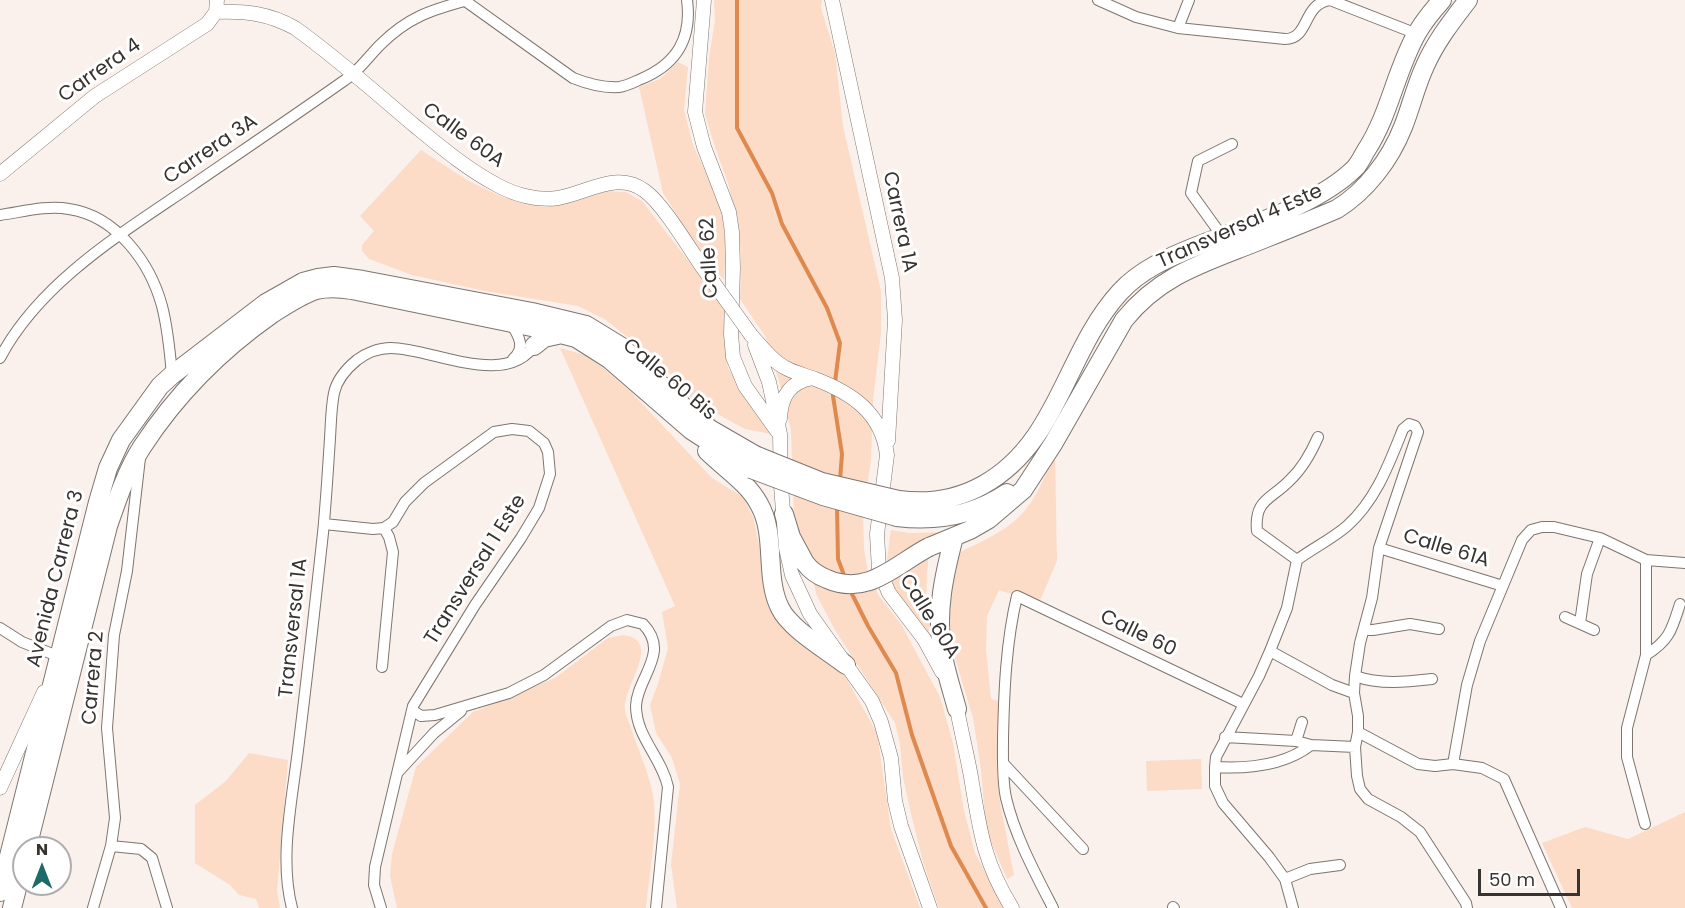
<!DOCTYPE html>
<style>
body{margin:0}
#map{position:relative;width:1685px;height:908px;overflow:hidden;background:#faf1ec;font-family:Poppins,sans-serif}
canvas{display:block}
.north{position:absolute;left:12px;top:836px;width:60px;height:60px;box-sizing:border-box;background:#fff;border:2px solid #afadad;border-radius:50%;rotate:0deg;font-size:16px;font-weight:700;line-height:24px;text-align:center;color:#363331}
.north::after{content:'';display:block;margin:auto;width:21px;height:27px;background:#1d6a6b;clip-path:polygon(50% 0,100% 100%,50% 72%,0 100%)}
.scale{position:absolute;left:1478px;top:869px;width:102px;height:27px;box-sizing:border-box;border:3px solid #363331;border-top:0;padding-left:8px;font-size:18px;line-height:21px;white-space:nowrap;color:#363331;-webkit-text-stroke:4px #fff;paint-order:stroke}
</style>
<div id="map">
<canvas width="1685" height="908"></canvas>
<div class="north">N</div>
<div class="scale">50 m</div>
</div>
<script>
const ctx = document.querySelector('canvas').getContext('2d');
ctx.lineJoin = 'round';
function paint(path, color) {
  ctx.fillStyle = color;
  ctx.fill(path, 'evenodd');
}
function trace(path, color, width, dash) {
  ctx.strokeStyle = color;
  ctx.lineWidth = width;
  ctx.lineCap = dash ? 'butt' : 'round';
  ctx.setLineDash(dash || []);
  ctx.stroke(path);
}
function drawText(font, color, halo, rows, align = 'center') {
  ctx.font = font + ' Poppins,sans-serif';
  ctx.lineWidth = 6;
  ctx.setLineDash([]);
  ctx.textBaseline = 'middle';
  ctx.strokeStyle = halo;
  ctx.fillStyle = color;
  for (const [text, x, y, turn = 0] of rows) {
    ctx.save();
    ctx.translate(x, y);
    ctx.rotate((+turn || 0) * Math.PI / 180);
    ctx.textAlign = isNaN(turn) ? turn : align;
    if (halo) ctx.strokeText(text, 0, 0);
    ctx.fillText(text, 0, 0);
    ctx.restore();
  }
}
paint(new Path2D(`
 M714 0H822L821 8 835 53 843 126 881 291V333L873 400 871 460 863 514 864 549 868 573 879 596 901 624 940 697 953 743 964 811 975 853 1005 908H939L923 862 911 814 903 777 900 744 895 723 835 630 817 596 794 512 791 430 779 381 765 336 740 299 741 259 738 225 728 183 715 147 705 114 709 58 715 20Z
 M678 62 688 67 684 110 693 145 722 209 726 248 724 280 699 249 663 193 639 87 660 79Z
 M421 150 467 180 500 196 526 204 546 207 607 191 626 192 642 201 725 308V342L728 368 771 434 745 429 692 400 671 375 636 344 606 320 578 306 485 291 412 275 369 259 362 251V245L374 231 360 216Z
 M560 348 585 355 602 367 632 393 712 478 743 497 753 517 772 605 841 669 877 733 891 829 920 908H677L671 864 680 784 672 758 656 733 650 705 658 684 668 648 662 612 675 606Z
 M1055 456 1057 561 1039 603 999 590 987 616 986 650 991 699 998 701 997 772 1000 803 1014 875 1007 879 986 830 981 769 973 718 950 641 948 621 950 585 956 554C978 543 1003 533 1020 516 1036 500 1045 475 1055 456Z
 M891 530 910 533 955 532 931 538C925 584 922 613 942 657L894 589 887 560Z
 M624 635C663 641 623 686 625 709 625 716 630 724 632 731 640 754 651 778 654 802 657 836 649 874 646 908H397L390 876 392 854 416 767 473 712 555 678 608 638Z
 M249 753 288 760 277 891 280 908H259L256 899 239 895 230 885 195 863V805L226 781Z
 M1201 759 1202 789 1147 791 1146 761Z
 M1685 812V908H1572L1542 843 1585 827 1628 839Z`), '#fcdbc7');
trace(new Path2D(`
 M737 0V128L772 193 782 224 827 308 840 343 835 382
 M833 390V396L842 454 840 480
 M837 506 838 559 845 578
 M850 590 868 626 896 673 912 735 951 846 986 908`), '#de894e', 4);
const minor = new Path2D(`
 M464 0 573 78C588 84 603 88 619 87 627 86 634 82 641 79 677 64 692 38 687 0
 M1098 0 1136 17 1178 28 1285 39C1310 39 1302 4 1330 0L1417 34
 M1178 28 1189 0
 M0 215C22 212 46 205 69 209 116 216 150 262 162 306 168 329 170 352 172 375
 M1222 236 1191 193 1198 161 1232 144
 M510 323C519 335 526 348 513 359
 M0 358C40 282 122 233 191 186 242 151 294 116 345 80 359 71 368 57 380 45 408 17 431 10 468 0
 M324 524 373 529 384 528 393 522 405 502 424 483 494 432 512 429 529 431 544 443 548 452 550 474 539 508 521 538 475 605 413 706 375 867 374 885 381 908
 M1379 548 1503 586
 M1297 560 1257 531C1254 499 1271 500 1290 480 1303 468 1311 453 1318 437
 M1565 617 1594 630
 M1580 623 1587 574 1600 538
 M0 628 22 642 60 657
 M1364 630H1373L1410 624 1439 629
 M1270 651 1332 685 1354 693
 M1646 655C1670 640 1672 629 1680 604
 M382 667 393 552 389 537 384 528
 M1355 676C1380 685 1406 682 1432 679
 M412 710 421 716 435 715 509 693 544 675 611 626 627 620 643 624C671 653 637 677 636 706 636 737 662 758 668 787L656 908
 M1358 732 1418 764 1435 766 1453 764 1482 768 1504 779 1561 908
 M1225 737 1296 741 1311 745 1355 747
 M1296 741 1302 722
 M1003 763 1083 849
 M1453 764 1467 685 1480 641 1522 540 1531 530 1542 527H1554L1600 538 1646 560 1685 563
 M1215 767C1248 769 1284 766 1311 745
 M399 771 434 733 461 711
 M1645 824 1627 757V728L1646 655V560
 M111 846 141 849 152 858 167 908
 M1285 879 1310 869 1340 865
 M1173 907 1174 908
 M93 908 111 846 115 818 107 728 114 635 127 571 140 458
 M292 908C279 858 292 801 298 750 307 678 315 606 323 533 326 502 328 470 330 438 331 423 331 408 334 393 337 379 346 369 357 360 366 353 379 348 391 348 432 348 507 390 536 343
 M1053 908C1035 873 1015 836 1006 798 1002 779 1003 757 1003 738 1004 691 1006 642 1017 596L1243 704
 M1293 908 1285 879 1269 857 1223 803 1215 786V767L1216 757 1259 676 1270 651 1287 608 1297 560C1313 548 1332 539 1347 526 1376 500 1389 464 1403 429L1409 424 1415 426 1418 432 1379 548 1372 598 1360 643 1355 676 1354 693 1358 716V732L1355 747 1357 776 1360 789 1368 799 1401 817 1420 832 1466 903 1467 908`);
const tertiary = new Path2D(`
 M704 0 695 112 704 147 729 212 732 232 733 268 731 334 733 357 745 386 777 431
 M832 0 892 278 895 320 888 441
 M216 12C245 11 268 13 295 28 337 58 376 93 415 126 442 148 467 169 497 185 515 195 538 201 558 198 588 193 617 170 645 191 664 205 689 248 703 268
 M0 174 95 96 207 24 216 12 217 0
 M751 335C761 346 771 360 784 367 794 373 805 375 815 379 852 393 882 413 887 455L877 534 879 570 889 593 924 639 942 672
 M755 345 769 382 780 434 781 486 786 548 792 575 810 614 872 701 881 722 891 758 895 801 901 826 930 908
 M780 419C781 396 790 382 812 378
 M954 701 957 709C961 731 967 754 971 777 980 830 983 861 1012 908
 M0 788 44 692`);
const primary = new Path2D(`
 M534 346 544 338 562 334
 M707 451C724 468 748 483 759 504 777 535 764 576 780 608 790 629 827 650 846 665
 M899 500C929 504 956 500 983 485 1059 443 1065 352 1120 292 1140 270 1169 257 1197 246 1245 227 1318 205 1355 168 1360 163 1363 155 1367 149 1390 113 1396 70 1417 33 1424 21 1433 10 1442 0
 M784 514 791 537 805 563
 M897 517C937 522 974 515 1007 493
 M954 537C944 575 936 611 942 650 945 670 952 690 957 709
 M929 547 970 530 989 519 1023 490 1053 444 1124 320C1158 278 1197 265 1246 246 1276 234 1307 222 1337 209 1366 191 1390 160 1403 127 1411 107 1416 85 1425 66 1436 41 1452 21 1468 0
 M27 848 108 526C117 500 127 470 142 447 176 395 222 349 272 314 286 305 301 295 316 290 329 287 340 288 352 290L541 329 576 338 609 359 691 430 751 469
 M0 892 98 502 108 468 121 440 160 386 172 375 266 303 303 282 318 278 334 276 363 280 532 312 586 325 622 347 692 415 710 429 755 455
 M12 908 24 861`);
trace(minor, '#7d7570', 12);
trace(tertiary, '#7d7570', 15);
trace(primary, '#7d7570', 20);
trace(minor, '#fff', 10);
trace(tertiary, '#fff', 14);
trace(primary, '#fff', 18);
const tertiaryBridge = new Path2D(`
 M703 268 751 335`);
const primaryBridge = new Path2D(`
 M755 455 822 482 899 500
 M751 469 823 496 897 517
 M805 563C811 571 819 576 827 579 868 597 896 564 929 547`);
trace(tertiaryBridge, '#7d7570', 15, []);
trace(primaryBridge, '#7d7570', 20, []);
trace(tertiaryBridge, '#fff', 14);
trace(primaryBridge, '#fff', 18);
drawText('20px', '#363331', '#fff', [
 ["Carrera 4",100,71,-35],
 ["Calle 60A",463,136,36],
 ["Carrera 3A",211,150,-34],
 ["Carrera 1A",899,222,78],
 ["Transversal 4 Este",1240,227,-24],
 ["Calle 62",710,258,-93],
 ["Calle 60 Bis",669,380,40],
 ["Calle 61A",1446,549,17],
 ["Transversal 1 Este",476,570,-58],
 ["Avenida Carrera 3",56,579,-76],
 ["Calle 60A",929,617,58],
 ["Transversal 1A",294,628,-84],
 ["Calle 60",1138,634,26],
 ["Carrera 2",94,678,-85]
]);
</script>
